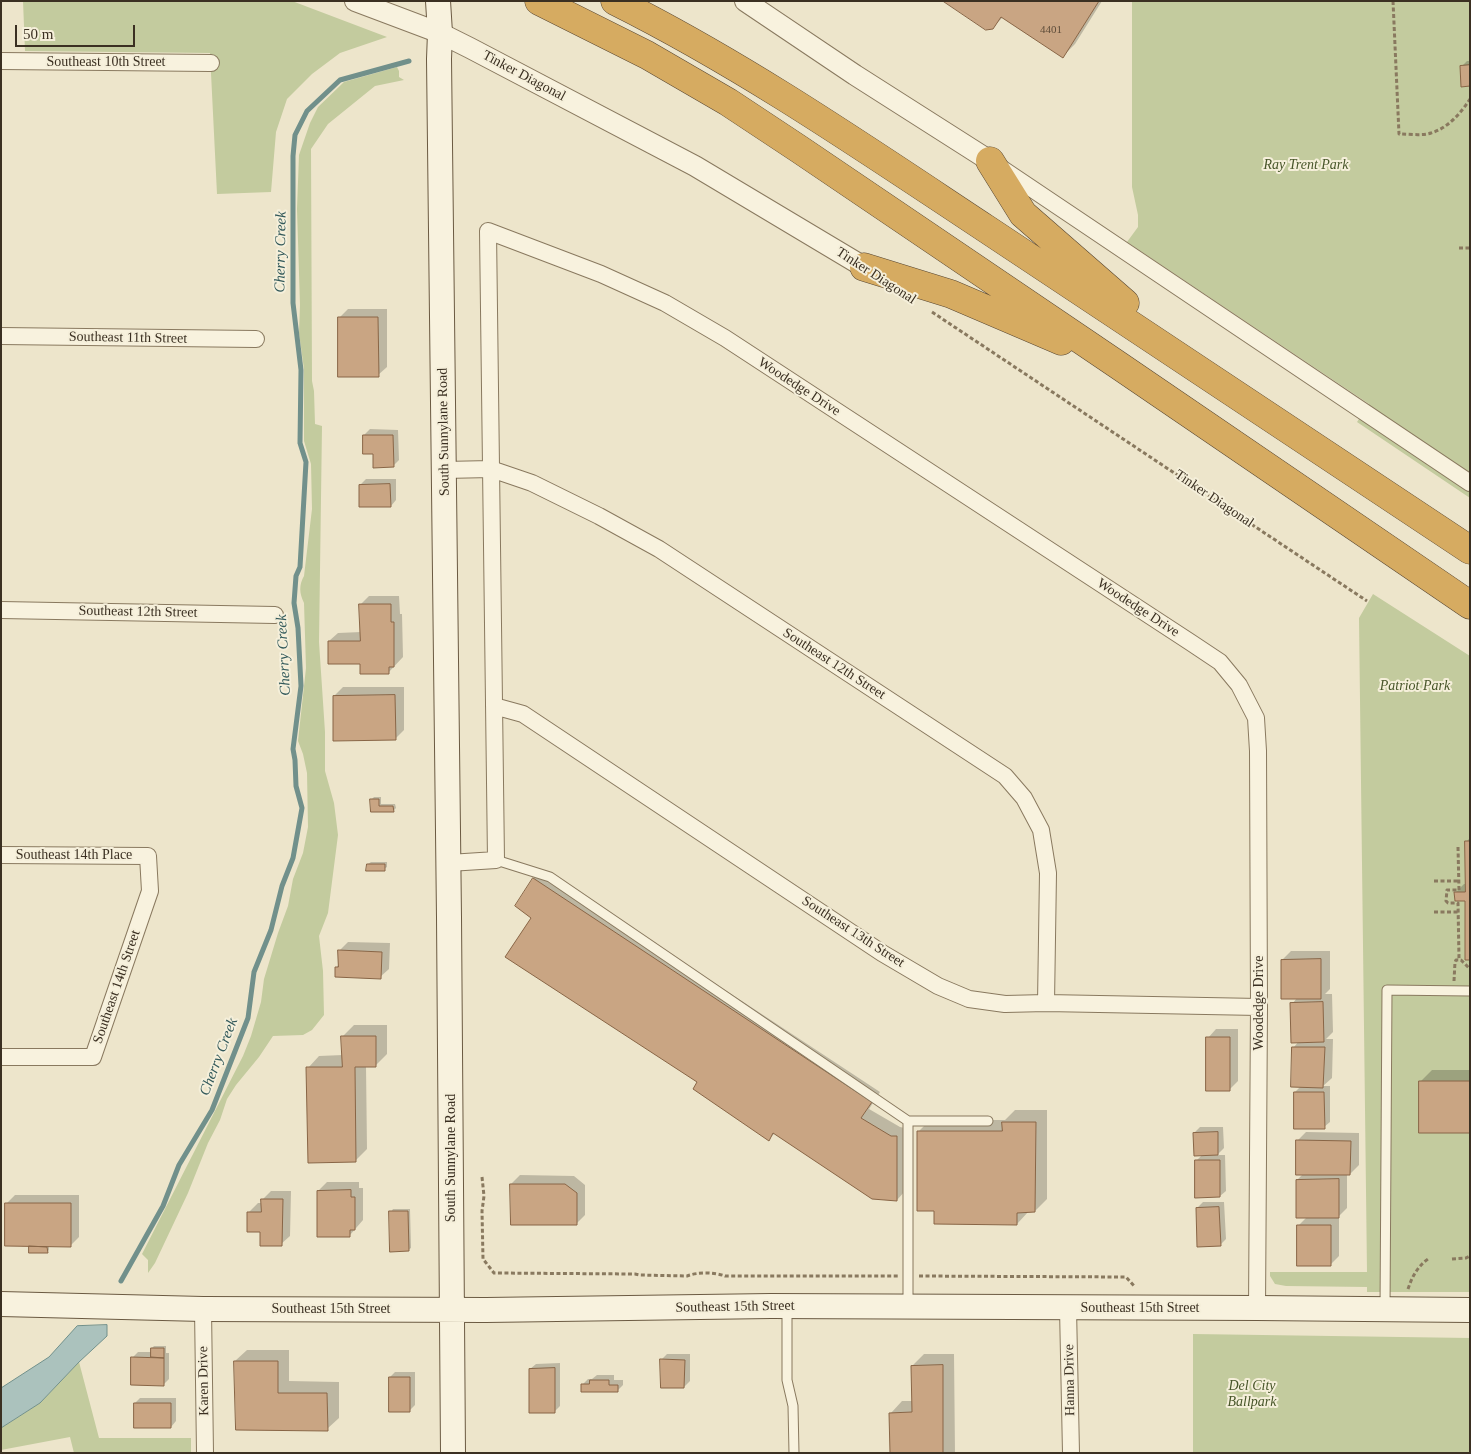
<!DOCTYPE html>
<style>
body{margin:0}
#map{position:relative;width:1471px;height:1454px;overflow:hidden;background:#ede5cb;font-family:Georgia,serif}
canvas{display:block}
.frame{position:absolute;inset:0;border:2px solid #3b3022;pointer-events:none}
.scale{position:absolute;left:15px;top:25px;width:120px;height:22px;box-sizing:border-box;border:2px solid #3b3022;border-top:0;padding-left:6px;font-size:15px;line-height:18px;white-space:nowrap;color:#3b3022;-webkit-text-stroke:4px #f5efda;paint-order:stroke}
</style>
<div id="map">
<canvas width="1471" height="1454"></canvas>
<div class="frame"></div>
<div class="scale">50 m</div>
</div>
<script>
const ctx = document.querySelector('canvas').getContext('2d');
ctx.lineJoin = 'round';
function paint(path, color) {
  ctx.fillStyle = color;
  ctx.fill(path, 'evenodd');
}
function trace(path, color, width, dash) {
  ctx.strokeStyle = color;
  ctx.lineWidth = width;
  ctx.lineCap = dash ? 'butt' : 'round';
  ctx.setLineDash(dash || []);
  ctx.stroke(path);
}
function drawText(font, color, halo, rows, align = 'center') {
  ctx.font = font + ' Georgia,serif';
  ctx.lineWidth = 4;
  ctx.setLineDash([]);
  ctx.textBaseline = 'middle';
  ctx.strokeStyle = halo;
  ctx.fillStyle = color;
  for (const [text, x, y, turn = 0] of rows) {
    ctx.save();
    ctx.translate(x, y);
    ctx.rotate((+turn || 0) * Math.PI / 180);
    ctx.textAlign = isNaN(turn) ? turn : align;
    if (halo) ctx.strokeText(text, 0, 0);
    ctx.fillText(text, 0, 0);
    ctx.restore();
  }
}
paint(new Path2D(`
 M23 1H292L387 37 340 53 312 74 287 99 276 132 271 192 217 194 210 53 25 51Z
 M1132 1H1470V498L1357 422 1369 404 1127 242 1138 227V215L1132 187Z
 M397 67 399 71V77L404 80 375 86 328 124 311 149 312 381 314 391 315 424 322 426 319 642 325 732V771L334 803 338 835 328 913 319 936 323 971 324 1015 312 1030 303 1035 273 1036 259 1057 236 1085 227 1099 220 1120 208 1143 188 1193 155 1263 148 1273V1260L142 1254 243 1056 251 1036 261 1002 264 979 278 933 288 906 293 879 303 853 308 827 307 773 303 754 298 741 306 668 304 603C299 593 299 585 304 576L312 509 311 464 304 441V369L299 333 300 305 297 209 299 155 310 123 318 107 344 82Z
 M1373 594 1470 656V1292H1367V1287L1286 1286 1275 1284 1270 1276V1272H1367L1359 618Z
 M1193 1334 1470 1338V1453H1193Z
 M79 1362 99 1438H191V1453H74L70 1437 1 1450V1428L40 1403Z`), '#c3cb9e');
const water = new Path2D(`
 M107 1325V1336L79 1362 40 1403 1 1428V1388L49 1357 77 1326Z`);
paint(water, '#abc2bd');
trace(water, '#71908b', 1);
paint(new Path2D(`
 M945 1H1102L1075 44 1063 56 1003 17 992 28Z
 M1467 61H1470V85L1461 67Z
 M348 309H387V367L378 375 339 318Z
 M370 429 398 430 399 460 393 466 375 452 364 435Z
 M366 479H396V500L391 506 360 485Z
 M369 596H399L400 614H402L403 657 388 673 361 662 329 641 338 633 361 632V604Z
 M343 687H404V730L396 738 334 696Z
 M374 797H381V804H395L396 808 393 811H372V799Z
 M1470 838V959L1466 899 1456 892 1464 884H1466V842Z
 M371 862H387V867L384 869 368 864Z
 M543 870 880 1092 869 1109 900 1127 905 1128V1191L897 1200 775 1133 769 1139 699 1082 533 918 517 905 534 878Z
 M348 942 390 943 389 969 380 977 336 968 339 964 340 950Z
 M1291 951H1330V989L1325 994H1332L1333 1032 1326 1039H1333L1332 1078 1323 1086H1330V1122L1324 1127 1295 1092 1301 1086 1294 1047 1299 1041 1292 1004 1297 998 1282 960Z
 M354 1025H387V1054L375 1066H366L367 1149 355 1161 308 1068 319 1056 343 1055 342 1037Z
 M1216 1029H1238V1081L1230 1089 1208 1038Z
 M1432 1070H1470V1132L1420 1082Z
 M1015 1110H1047V1199L1035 1211H1029L1017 1224 935 1210 918 1132 930 1120H1005Z
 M1200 1127H1223L1224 1148 1217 1155H1225L1226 1191 1220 1196 1196 1161 1203 1154 1194 1133Z
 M1306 1132 1359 1133V1165L1350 1174H1347V1208L1339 1216V1256L1330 1265 1299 1225 1307 1217 1297 1180 1304 1173 1297 1141Z
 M520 1175 574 1176 585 1185V1215L576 1224 511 1184Z
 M327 1182H359V1188H363V1220L350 1235 318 1191Z
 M271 1191H291L290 1236 281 1244 262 1231 249 1212 258 1203H262V1200Z
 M15 1195H79V1237L70 1246H49V1250L47 1252 30 1245 6 1204Z
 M1203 1202H1224L1226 1239 1220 1245 1197 1208Z
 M393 1209H410L411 1248 408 1250 391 1212Z
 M154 1346H166V1353H169V1379L163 1385 132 1358 138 1352H152V1348Z
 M247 1350H289V1381L339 1382V1418L327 1429H237L235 1361Z
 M667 1354H690V1381L684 1387 661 1360Z
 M924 1354H954L955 1453H891V1413L902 1401H913L912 1366Z
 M560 1363V1406L554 1412 530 1369 536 1364Z
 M395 1372H415V1405L409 1411 390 1377Z
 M597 1375H614V1380H623V1385L617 1391 582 1385 588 1379H592Z
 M140 1398H176V1421L171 1427 135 1403Z`), '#0003');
trace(new Path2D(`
 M121 1281 163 1206 179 1165 212 1110 248 1018 254 972 271 930 282 886 293 858 302 808 296 786 295 760 293 749 301 686 298 628 294 603 296 576 300 567 306 462 300 443 301 370 293 303V156L295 135 307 111 340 80 409 61`), '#71908b', 5);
const building = new Path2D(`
 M943 1H1099L1063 58 1001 17 993 29 986 30Z
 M1470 65V86L1461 87 1460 66Z
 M338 317H378L379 377H338Z
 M363 435H393L394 467 373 468V454H363Z
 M390 484 391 507H359V485Z
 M359 604H391V622H394V667H389V674H360V664H328V641H360Z
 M395 695 396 740 333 741V696Z
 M370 799H379V806H393L394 812H371Z
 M1465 841H1470V960H1465V901H1455L1454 892H1465Z
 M367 864H385V871H366Z
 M533 878 872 1102 861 1118 891 1136H897V1201L872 1199 773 1133 769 1141 693 1089 697 1082 505 957 531 918 515 906Z
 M338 950 382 952 381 979 335 977V967H338Z
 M1321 959V999H1281V960Z
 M1323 1002 1324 1042 1291 1043 1290 1003Z
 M341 1036H376V1067H355L356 1162 308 1163 306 1067H342Z
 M1206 1037H1230V1091H1206Z
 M1292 1047H1325L1323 1088 1291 1087Z
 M1419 1081H1470V1133H1419Z
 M1294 1092H1324L1325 1129H1294Z
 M1002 1122H1036L1035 1212 1017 1213V1225L934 1224V1211H917V1131H1002Z
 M1218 1132V1155L1194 1156 1193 1133Z
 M1296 1140 1351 1141 1350 1175H1296Z
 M1195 1160H1220V1197L1195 1198Z
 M1339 1179V1218H1296V1180Z
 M510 1184H565L577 1193V1225H511Z
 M351 1190V1197H355V1230H350V1237H317V1191Z
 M261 1199H283L282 1246H260V1232H247V1212H261Z
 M5 1203H71V1247L5 1246Z
 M1219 1207 1221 1246 1197 1247 1196 1208Z
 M389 1211H408L409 1251 390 1252Z
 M1297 1225H1331V1266H1297Z
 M29 1246 47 1247 48 1253H29Z
 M151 1348H164V1358L151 1357Z
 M131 1357 164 1358V1386L131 1385Z
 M660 1359 685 1360 684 1388H661Z
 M234 1361H278V1393H327L328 1431 236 1430Z
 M943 1365V1453H890L889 1413 912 1412 911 1366Z
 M555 1368V1413H529V1369Z
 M389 1377H410V1412H389Z
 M590 1380H609V1385H618V1392H581V1384H589Z
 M134 1403H171V1428H134Z`);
paint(building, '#c9a583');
trace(building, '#886546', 1);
const service = new Path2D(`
 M496 860 550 877 908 1121H988
 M908 1306V1121
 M787 1307V1380L793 1406 794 1453
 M1385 1310 1387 990 1470 991`);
const minor = new Path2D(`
 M1 61 211 63
 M1001 168 1470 483
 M1 336 256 339
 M444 470 491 469 532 483 599 516 659 549 1005 776 1024 798 1041 830 1048 873 1046 1003
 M1 610 275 615
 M494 706 523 714 882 953 938 986 969 999 1005 1004 1046 1003 1259 1007
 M1 855 148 856 150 891 93 1057H1
 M449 863 496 860 488 231 601 274 665 303 725 338 1190 642 1220 662 1239 685 1256 718 1258 751 1259 1007 1257 1308
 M1068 1308 1071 1453
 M203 1309 205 1453`);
const tertiary = new Path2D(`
 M355 1 440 33 470 48 695 166 864 267
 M745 1 855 75 990 161`);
const secondary = new Path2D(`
 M438 1 440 33 439 59 449 917 453 1453
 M1 1304 203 1309 486 1310 771 1306 1257 1308 1470 1310`);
const motorway = new Path2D(`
 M539 1 647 55 728 102 799 149 1118 365 1470 605
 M615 1C745 66 864 148 985 228 1147 334 1308 442 1470 550
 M990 161 1023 214 1125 303
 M864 267 951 294 1061 341`);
trace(service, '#89795f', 11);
trace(minor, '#89795f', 18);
trace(tertiary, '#89795f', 22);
trace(secondary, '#6b5a42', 26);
trace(motorway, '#584733', 29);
trace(new Path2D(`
 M1393 1 1399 134C1409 134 1422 136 1431 133 1448 128 1461 113 1470 99
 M1459 248H1470
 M932 312 1367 601
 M1458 847 1459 890H1447L1446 901 1448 903H1458L1459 959
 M1434 881H1459
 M1434 912H1458
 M1454 981 1455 962 1456 960H1461L1470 969
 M482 1177 484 1196 482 1211 483 1259 494 1273 635 1274 640 1275 687 1276C697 1272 714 1272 725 1276H898
 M1452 1259 1466 1258 1470 1256
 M919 1276 1126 1277 1135 1287
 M1408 1289C1412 1277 1417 1267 1428 1259`), '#89795f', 3, [4, 2.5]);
trace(service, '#f8f2de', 9);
trace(minor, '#f8f2de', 16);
trace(tertiary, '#f8f2de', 20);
trace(secondary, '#f8f2de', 24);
trace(motorway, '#d6ab61', 28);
drawText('11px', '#5e4d3a', null, [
 ["4401",1051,30]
]);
drawText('14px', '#3b3022', '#f5efda', [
 ["Southeast 10th Street",106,62],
 ["Tinker Diagonal",524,76,28],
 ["Tinker Diagonal",876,276,33],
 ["Southeast 11th Street",128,338,1],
 ["Woodedge Drive",799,387,33],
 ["South Sunnylane Road",444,432,-91],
 ["Tinker Diagonal",1214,499,34],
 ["Woodedge Drive",1138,608,33],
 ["Southeast 12th Street",138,612,1],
 ["Southeast 12th Street",834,664,33],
 ["Southeast 14th Place",74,855],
 ["Southeast 13th Street",853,932,33],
 ["Southeast 14th Street",117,987,-71],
 ["Woodedge Drive",1259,1003,-90],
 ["South Sunnylane Road",451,1158,-90],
 ["Southeast 15th Street",735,1307,-1],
 ["Southeast 15th Street",1140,1308],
 ["Southeast 15th Street",331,1309],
 ["Hanna Drive",1070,1380,-91],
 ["Karen Drive",204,1381,-91]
]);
drawText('italic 14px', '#48562a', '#f5efda', [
 ["Ray Trent Park",1306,165],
 ["Patriot Park",1415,686],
 ["Del City",1252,1386],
 ["Ballpark",1252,1402]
]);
drawText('italic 15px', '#32595a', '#f5efda', [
 ["Cherry Creek",281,252,-89],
 ["Cherry Creek",284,655,-93],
 ["Cherry Creek",219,1057,-69]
]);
</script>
